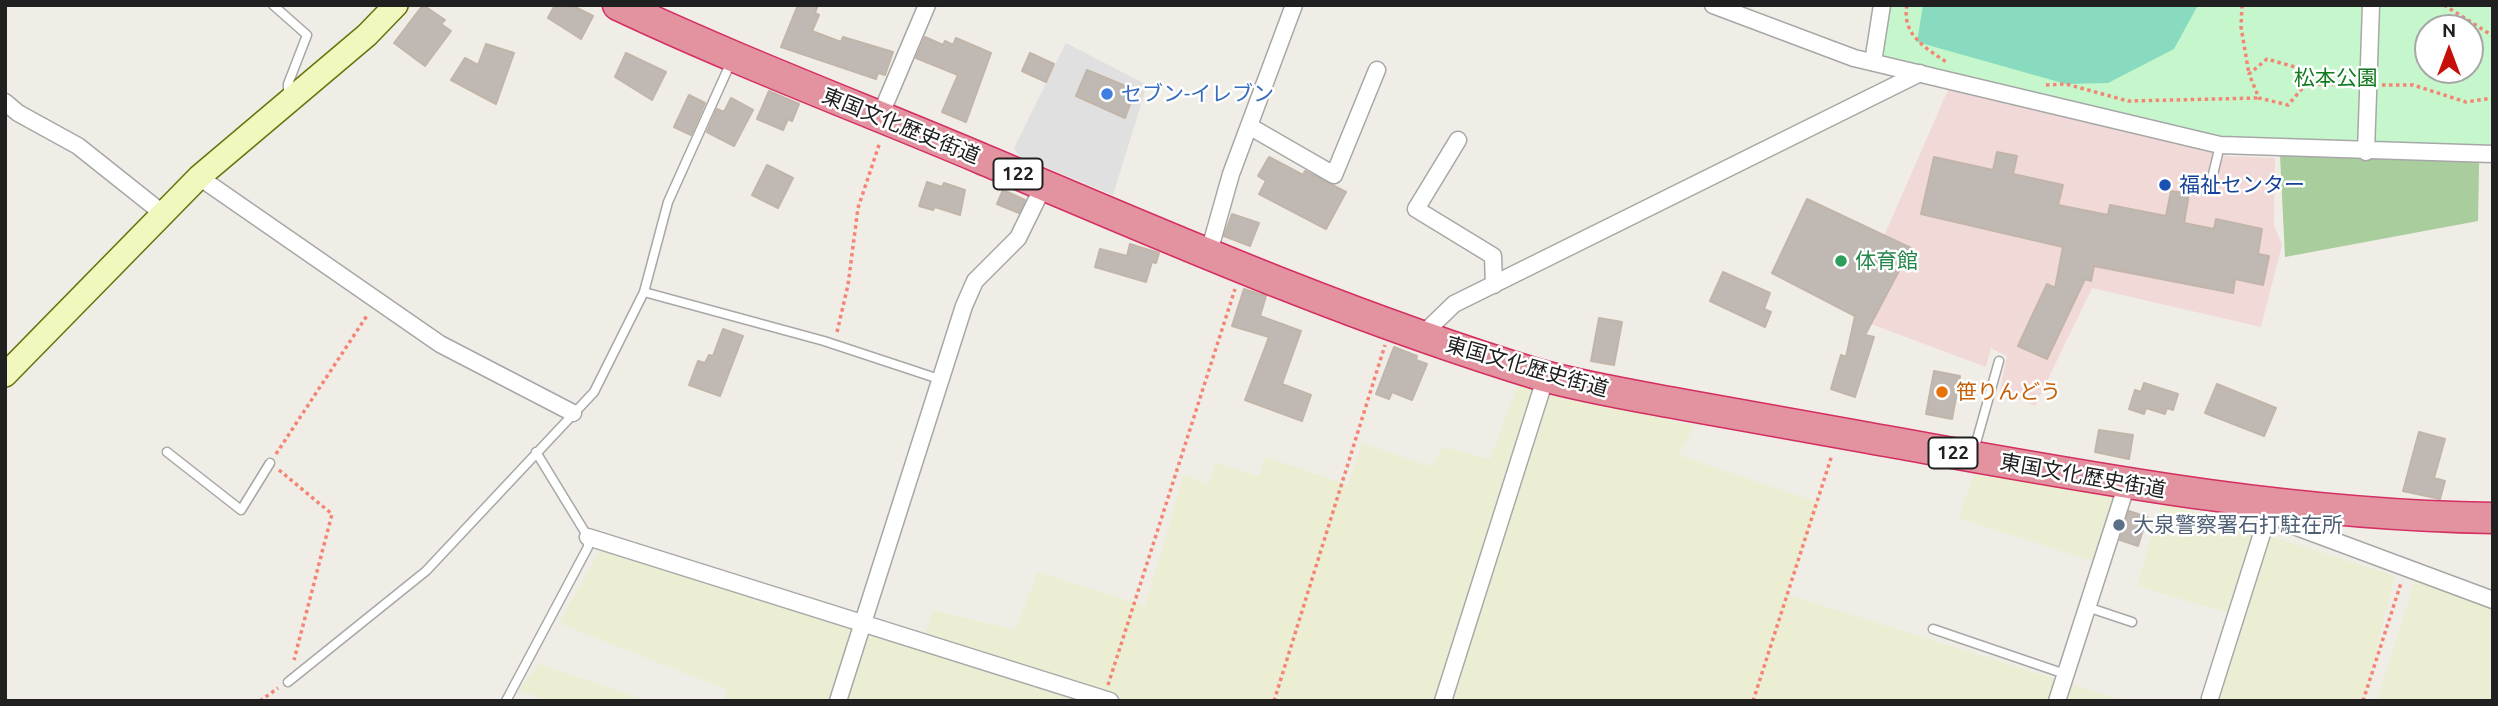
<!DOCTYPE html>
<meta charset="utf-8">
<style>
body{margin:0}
#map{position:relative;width:2498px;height:706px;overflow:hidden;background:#f0ede7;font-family:Ubuntu,sans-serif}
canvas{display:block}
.frame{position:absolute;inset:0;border:7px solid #202020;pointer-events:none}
.north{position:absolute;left:2414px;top:14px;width:70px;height:70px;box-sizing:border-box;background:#fff;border:2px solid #a6a6a6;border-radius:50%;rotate:0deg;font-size:19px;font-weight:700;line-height:28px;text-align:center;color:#202020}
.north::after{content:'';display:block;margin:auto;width:24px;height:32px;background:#c70f09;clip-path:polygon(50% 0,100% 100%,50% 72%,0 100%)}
</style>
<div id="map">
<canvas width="2498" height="706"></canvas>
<div class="frame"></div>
<div class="north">N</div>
</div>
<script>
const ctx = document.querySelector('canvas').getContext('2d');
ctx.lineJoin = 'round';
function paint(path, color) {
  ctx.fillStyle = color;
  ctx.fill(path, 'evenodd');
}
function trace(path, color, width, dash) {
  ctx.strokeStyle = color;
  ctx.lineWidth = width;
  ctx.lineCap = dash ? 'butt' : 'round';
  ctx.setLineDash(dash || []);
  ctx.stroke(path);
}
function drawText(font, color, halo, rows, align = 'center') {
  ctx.font = font + ' Ubuntu,"Noto Sans JP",sans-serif';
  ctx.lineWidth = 5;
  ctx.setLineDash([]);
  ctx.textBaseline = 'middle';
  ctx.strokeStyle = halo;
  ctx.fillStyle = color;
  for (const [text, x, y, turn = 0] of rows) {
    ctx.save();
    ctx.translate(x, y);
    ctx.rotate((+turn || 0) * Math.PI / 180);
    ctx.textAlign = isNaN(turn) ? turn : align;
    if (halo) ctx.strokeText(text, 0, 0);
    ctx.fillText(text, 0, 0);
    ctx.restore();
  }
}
paint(new Path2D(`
 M1948 90 2226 156 2275 158 2274 225 2282 245 2261 327 2092 288 2035 406 2000 390 2007 356 1991 348 1986 367 1871 324 1772 273 1807 199 1884 236Z`), '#f0d9d7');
paint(new Path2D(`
 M1519 382 1694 426 1679 455 1819 503 1786 594 2125 701H724L727 690 559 623 602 547 920 648 933 610 1015 630 1038 572 1145 606 1184 475 1209 484 1215 462 1258 476 1266 457 1348 485 1362 443 1432 467 1443 447 1490 459Z
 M1975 472 2118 495 2096 562 1958 518Z
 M2162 501 2395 576 2363 701H2215L2245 618 2137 586Z
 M2415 580 2493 604V701H2377Z
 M539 664 648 701H551L518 690Z`), '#ebeed3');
paint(new Path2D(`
 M2480 115 2478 221 2285 257 2280 155Z`), '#aacd9d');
paint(new Path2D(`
 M1888 5H2493V152L2220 145 1878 63ZM2428 28H2470V70H2428Z`), '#c6f7cc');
paint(new Path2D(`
 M1923 5H2198L2174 49 2108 83 2066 84 1917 42Z`), '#88dbbe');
paint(new Path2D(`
 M1066 43 1147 85 1113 195 1019 156 1014 148Z`), '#e0e0e0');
const building = new Path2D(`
 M423 5 445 20 441 24 451 31 425 66 394 43Z
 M555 5H571L593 16 581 39 548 18Z
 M798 5H818L815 13 819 15 812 31 841 42 843 37 893 52 885 75 878 73 876 79 781 47Z
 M925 37 943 45 945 41 953 45 956 38 991 53 966 122 942 112 958 75 916 58Z
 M486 44 514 53 496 104 451 80 465 58 478 65Z
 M626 53 666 72 652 100 615 77Z
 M1030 53 1054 64 1046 82 1022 71Z
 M1087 70 1135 90 1125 118 1076 96Z
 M769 91 799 104 792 121 788 119 783 130 757 119Z
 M689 95 705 103 691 135 674 127Z
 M731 98 753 110 734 146 707 132 717 109 724 112Z
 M1997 152 2017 156 2013 174 2063 185 2058 205 2108 215 2110 205 2166 216 2171 191 2189 194 2184 223 2214 229 2216 219 2262 229 2258 254 2269 256 2263 285 2235 279 2233 293 2094 266 2091 281 2085 279 2047 359 2018 346 2047 284 2055 288 2063 247 1921 214 1934 157 1993 170Z
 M1269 157 1303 175 1305 171 1346 192 1326 229 1259 194 1266 181 1258 176Z
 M767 165 793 178 778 208 752 195Z
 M927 182 942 187 944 183 965 190 960 215 935 207 933 210 919 206Z
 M1003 190 1025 200 1019 213 997 204Z
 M1807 199 1911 248 1865 335 1874 337 1855 397 1831 389 1841 355 1846 357 1855 316 1772 273Z
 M1232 214 1259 223 1250 246 1224 236Z
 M1130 244 1159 253 1156 263 1152 262 1146 282 1095 267 1100 249 1127 256Z
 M1723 272 1770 293 1764 309 1771 312 1765 327 1710 301Z
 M1244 289 1266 296 1260 316 1301 331 1282 384 1311 395 1302 421 1245 400 1269 337 1232 326Z
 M1599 318 1622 322 1614 365 1591 361Z
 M723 329 743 336 720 396 689 385 698 361 705 363 709 355 713 356Z
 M1394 347 1417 356 1416 360 1427 364 1412 400 1392 392 1389 399 1376 394Z
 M1934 371 1960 376 1952 419 1926 414Z
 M2144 383 2178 394 2173 410 2167 408 2165 414 2146 408 2144 414 2129 409 2135 390 2141 392Z
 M2217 384 2276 408 2264 436 2205 413Z
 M2099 430 2133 435 2129 459 2095 452Z
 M2419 432 2445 439 2434 478 2445 481 2440 499 2403 491Z
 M2129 511 2147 517 2138 546 2120 540Z`);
paint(building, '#c0b9b3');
trace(building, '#c1b5a9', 2);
const lane = new Path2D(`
 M273 5 307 35 288 84V95
 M2209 191 2220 145
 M644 292 824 341 939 379
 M1974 450 1999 361
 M167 452 241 510 270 463
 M2087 607 2132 622
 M1933 629 2065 674
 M288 682 426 571 594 392 644 292 668 202 731 62
 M506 701 588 547V537L536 452`);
const street = new Path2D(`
 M1713 5 1854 58 2220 145 2493 154
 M1873 62 1882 5
 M5 102 18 113 78 146 161 212
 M880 116 927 5
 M1249 126 1334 175 1377 70
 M1458 140 1416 209 1493 256 1494 285
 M2366 152 2371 5
 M199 177 440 344 573 413
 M1209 252 1231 174 1294 5
 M1421 336 1454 304 1920 73
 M2271 505 2286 523 2493 600
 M588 537 1110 701
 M2210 698 2271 505
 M838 701 964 306 975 281 1018 238 1044 185
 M1443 701 1546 376
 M2057 701 2127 484`);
const secondary = new Path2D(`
 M5 375 199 177 367 35 396 5`);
const highway = new Path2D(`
 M618 5C737 61 859 107 980 158 1164 236 1349 317 1540 375 1587 388 1637 396 1685 405 1746 416 1807 427 1869 438 2077 475 2280 515 2493 518`);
trace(lane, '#a7a7a7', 11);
trace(street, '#a7a7a7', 19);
trace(secondary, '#65740a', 26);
trace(highway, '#d42e62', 33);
trace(new Path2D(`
 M1907 5C1901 35 1927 49 1948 63
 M2242 5 2241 27 2249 74
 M2444 5 2493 36
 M2306 84 2295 67 2267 59 2249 74 2259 98 2288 105 2306 84 2354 85
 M2046 85 2066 84 2128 101 2259 98
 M2382 85H2413L2466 102 2493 98
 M837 332 848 285 858 208 880 142
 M276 454 368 314
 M279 470 332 514 294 660
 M1108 685 1235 289
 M260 701 278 688
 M1274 701 1385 345
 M1753 701 1832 455
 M2363 701 2401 583`), '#f48574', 3.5, [3.5, 3.5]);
trace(lane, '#fff', 8);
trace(street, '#fff', 16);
trace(secondary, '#f2f7be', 23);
trace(highway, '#e3929f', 30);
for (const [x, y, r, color] of [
 [1107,94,7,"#3f7fe0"],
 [2165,185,7,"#1a4fb4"],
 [1841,261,7,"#2e9e5b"],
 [1942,392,7,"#e8710a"],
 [2119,525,7,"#5c6f8a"]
]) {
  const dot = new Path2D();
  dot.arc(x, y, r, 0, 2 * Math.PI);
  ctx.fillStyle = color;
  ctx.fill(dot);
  trace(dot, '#fff', 2.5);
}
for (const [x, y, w] of [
 [1018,174,49],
 [1953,453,49]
]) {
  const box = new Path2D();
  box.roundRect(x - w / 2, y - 15.5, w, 31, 5);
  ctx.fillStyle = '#fff';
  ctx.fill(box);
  trace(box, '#202020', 2);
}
drawText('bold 19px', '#202020', null, [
 ["122",1018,174],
 ["122",1953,453]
]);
drawText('21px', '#117b1d', '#fff', [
 ["松本公園",2336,78]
]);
drawText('21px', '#366cbe', '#fff', [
 ["セブン-イレブン",1121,94]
], 'left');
drawText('21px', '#202020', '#fff', [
 ["東国文化歴史街道",901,126,22],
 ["東国文化歴史街道",1527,367,16],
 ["東国文化歴史街道",2083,476,10]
]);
drawText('21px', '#164399', '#fff', [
 ["福祉センター",2179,185]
], 'left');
drawText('21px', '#27864d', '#fff', [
 ["体育館",1855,261]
], 'left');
drawText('21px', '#c56008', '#fff', [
 ["笹りんどう",1956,392]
], 'left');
drawText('21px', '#4e5e75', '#fff', [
 ["大泉警察署石打駐在所",2133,525]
], 'left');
</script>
